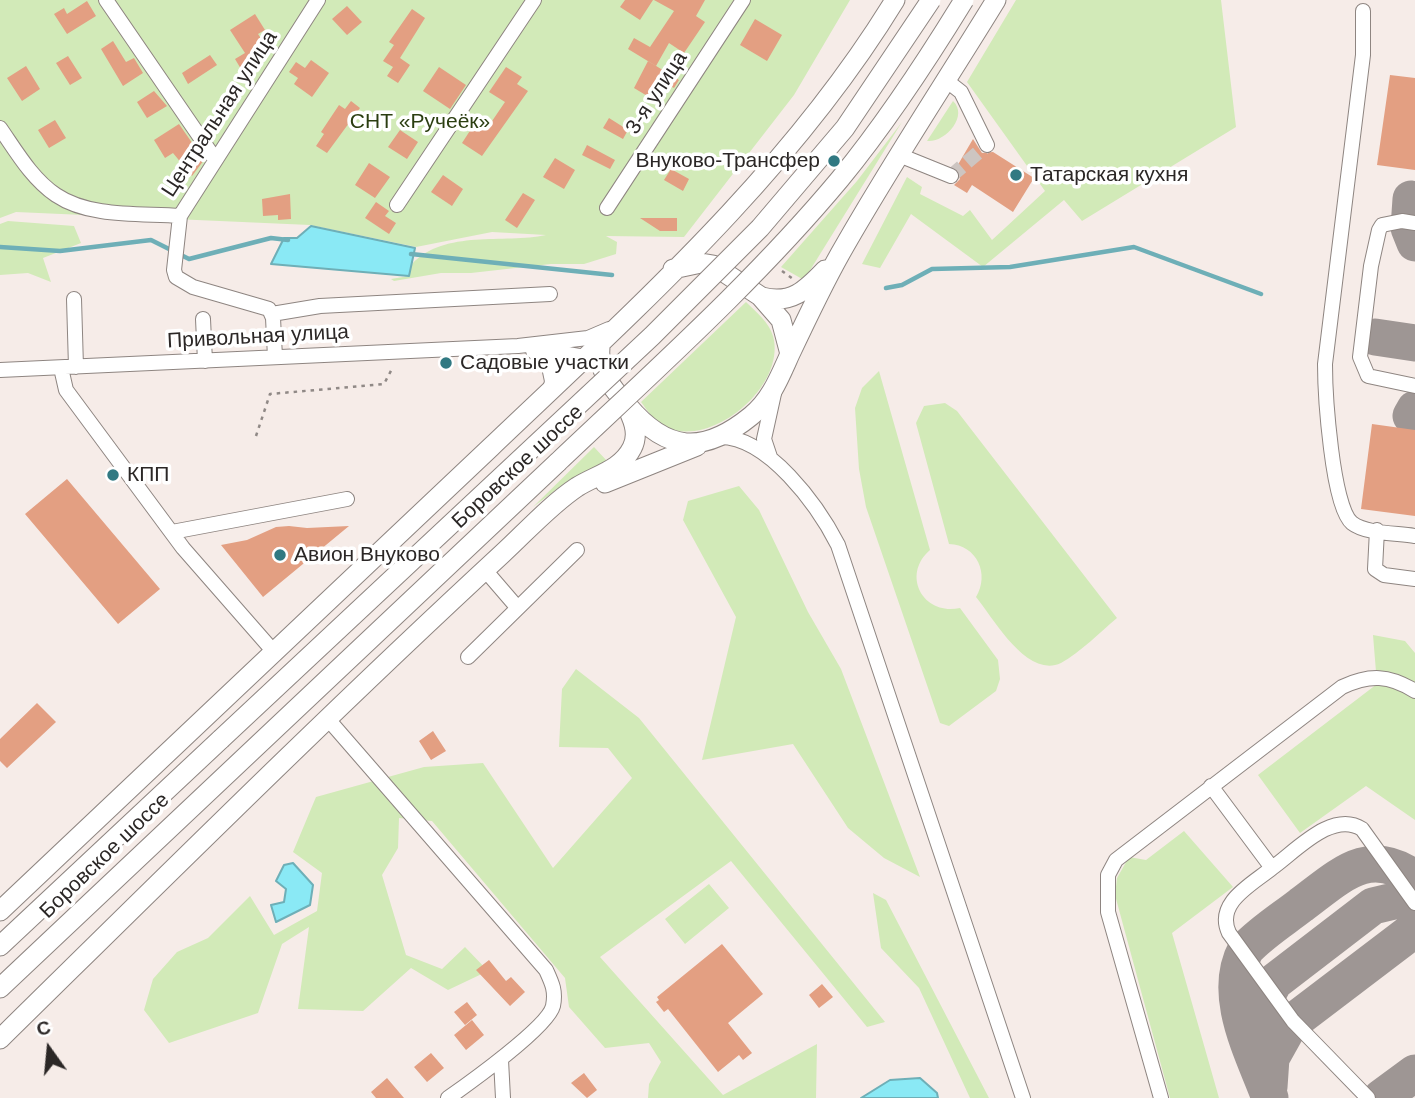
<!DOCTYPE html>
<meta charset="utf-8">
<style>
body{margin:0}
#map{position:relative;width:1415px;height:1098px;overflow:hidden;background:#f6ece8;font-family:Arial,sans-serif}
canvas{display:block}
.north{position:absolute;left:14px;top:1014px;width:70px;height:70px;-webkit-text-stroke:5px #fff;paint-order:stroke;rotate:345deg;font-size:19px;font-weight:700;line-height:28px;text-align:center;color:#2b2726}
.north::after{content:'';display:block;margin:auto;width:24px;height:32px;background:#2b2726;clip-path:polygon(50% 0,100% 100%,50% 72%,0 100%)}
</style>
<div id="map">
<canvas width="1415" height="1098"></canvas>
<div class="north">С</div>
</div>
<script>
const ctx = document.querySelector('canvas').getContext('2d');
ctx.lineJoin = 'round';
function paint(path, color) {
  ctx.fillStyle = color;
  ctx.fill(path, 'evenodd');
}
function trace(path, color, width, dash) {
  ctx.strokeStyle = color;
  ctx.lineWidth = width;
  ctx.lineCap = dash ? 'butt' : 'round';
  ctx.setLineDash(dash || []);
  ctx.stroke(path);
}
function drawText(font, color, halo, rows, align = 'center') {
  ctx.font = font + ' Arial,sans-serif';
  ctx.lineWidth = 7;
  ctx.setLineDash([]);
  ctx.textBaseline = 'middle';
  ctx.strokeStyle = halo;
  ctx.fillStyle = color;
  for (const [text, x, y, turn = 0] of rows) {
    ctx.save();
    ctx.translate(x, y);
    ctx.rotate((+turn || 0) * Math.PI / 180);
    ctx.textAlign = isNaN(turn) ? turn : align;
    if (halo) ctx.strokeText(text, 0, 0);
    ctx.fillText(text, 0, 0);
    ctx.restore();
  }
}
paint(new Path2D(`
 M0 0H850L794 95 684 237 606 236 617 242 616 254 584 264H551L471 273H441L394 281 391 279 409 276 412 264C445 229 504 244 546 235L492 232 416 247 310 225 16 212 0 218Z
 M1016 0H1221L1236 127 1082 221 1064 200 983 267 911 214 880 268 862 264 907 177 922 187 920 194 963 216 970 210 992 240 1045 191 967 82Z
 M953 101C969 116 945 143 927 141Z
 M902 122 804 280 781 267 857 181Z
 M8 221 74 226 81 243 43 258 51 282 28 273 0 275V224Z
 M746 302C756 312 769 322 773 336 787 386 710 451 663 426 654 421 647 410 641 402Z
 M879 371 930 550C901 575 923 616 960 608L998 660 1000 679 996 691 949 726 940 723 866 507 859 469 855 408 862 388Z
 M945 403 957 411 1117 618C1100 632 1081 652 1061 663 1027 679 994 619 976 597 990 574 977 545 949 544L916 423 924 406Z
 M594 447 607 461 568 481 533 507Z
 M739 486 759 510 808 612 841 669 920 877 884 858 848 828 793 744 702 760 736 617 683 520 688 501Z
 M1373 635 1405 641 1415 653V820L1366 786 1300 833 1258 775 1377 684Z
 M576 669 639 718 885 1022 867 1027 731 861 600 957 723 1095 817 1044 816 1098H648L649 1084 661 1062 649 1043 605 1048 569 1007 565 978 432 821 399 818 398 848 382 875 406 955 442 969 465 947 488 971 448 990 411 968 363 1011 298 1009 309 927 282 944 258 1013 169 1043 144 1010 153 979 177 952 208 938 250 896 274 935 317 911 322 873 293 852 316 797 424 767 483 763 553 868 632 778 608 748 559 747 562 689Z
 M1184 831 1233 887 1172 933 1219 1098H1170L1115 895 1117 878 1129 857 1146 860Z
 M709 884 729 908 685 944 665 919Z
 M873 893 886 900 989 1098H970L919 988 881 948Z`), '#d2eab8');
const water = new Path2D(`
 M311 226 415 248 409 276 271 264 284 238H297Z
 M293 863 313 885 310 905 276 922 271 905 284 902 286 889 276 881 284 865Z
 M920 1078 937 1093 938 1098H861L890 1080Z`);
paint(water, '#8ae9f5');
trace(water, '#6eafb7', 2);
trace(new Path2D(`
 M0 247 60 251 151 240 189 259 271 238 288 240
 M411 254 612 275
 M886 288 902 285 932 269 1010 267 1134 247 1261 294`), '#6eafb7', 4.5);
trace(new Path2D(`
 M1411 199 1409 228 1415 243
 M1375 337 1415 343
 M1411 416 1415 409
 M1254 1046 1256 1016 1274 982 1373 906 1415 896
 M1269 1087 1271 1058 1290 1024 1415 929
 M1270 1098C1253 1052 1221 995 1246 949 1262 932 1283 919 1301 905 1339 877 1369 844 1415 879
 M1381 1098 1415 1073`), '#9e9694', 37);
paint(new Path2D(`
 M625 0H653L640 20 620 7Z
 M654 0H705L696 16 705 22 684 53 669 43 656 66 628 49 634 38 650 47 674 11Z
 M87 1 96 16 67 34 54 14 64 8 67 14Z
 M347 6 362 22 347 35 332 19Z
 M412 9 425 18 400 58 410 65 398 83 387 76 393 67 383 61 394 45 389 42Z
 M255 14 265 30 258 34 270 52 241 69 235 59 245 53 230 30Z
 M755 19 782 35 767 61 740 45Z
 M113 41 126 62 134 58 143 73 123 86 101 49Z
 M210 55 217 65 188 84 182 73Z
 M68 56 82 78 70 85 56 63Z
 M311 60 329 73 312 97 294 84 298 78 289 72 296 62 305 68Z
 M648 61 679 80 674 88 664 83 654 100 634 88Z
 M26 66 40 89 22 101 7 78Z
 M439 67 466 85 450 109 423 91Z
 M506 67 522 77 517 84 528 91 482 156 462 143 477 120 488 127 505 102 489 92Z
 M1390 75 1415 78V170L1377 165Z
 M154 91 167 106 147 118 137 102Z
 M351 101 360 108 327 153 316 146 324 134 321 132 339 105 345 109Z
 M609 118 628 130 623 139 603 128Z
 M55 120 66 138 49 148 38 130Z
 M179 124 204 160 192 176 173 153 165 158 154 140Z
 M400 130 418 142 407 159 388 147Z
 M973 139 982 153 993 152 1034 178 1013 212 972 185 967 193 954 185 960 179 956 168Z
 M587 145 615 160 610 169 582 155Z
 M555 158 575 170 564 189 543 177Z
 M369 163 390 177 375 198 355 185Z
 M671 169 689 179 683 191 664 180Z
 M443 175 463 189 452 206 431 192Z
 M523 193 535 200 517 228 505 220Z
 M290 194 291 219 278 220V215L263 216 262 199Z
 M376 202 389 211 385 216 396 223 389 234 365 218Z
 M640 218H677V231H660Z
 M1372 424 1415 430V516L1361 509Z
 M67 479 160 589 118 624 25 514Z
 M289 526 307 528 349 526 263 597 221 545 247 540 276 527Z
 M37 703 56 722 7 768 0 761V739Z
 M433 731 446 751 431 760 419 741Z
 M722 944 763 994 728 1023 752 1053 743 1060 739 1055 718 1072 668 1009 664 1012 656 1002 659 1000 657 997Z
 M489 960 506 981 511 977 525 992 510 1006 476 970Z
 M822 984 833 997 819 1008 809 995Z
 M467 1002 477 1015 465 1025 454 1012Z
 M472 1020 484 1035 466 1050 454 1035Z
 M431 1053 444 1068 427 1082 414 1067Z
 M584 1073 597 1090 587 1098 571 1083Z
 M387 1078 404 1098H376L371 1092Z`), '#e39f82');
trace(new Path2D(`
 M951 176 987 145`), '#cdc5c1', 14, [14, 7]);
const minor = new Path2D(`
 M106 0 215 159
 M1363 11V55L1325 364C1325 393 1332 507 1352 523 1366 534 1397 533 1415 536
 M947 81 961 92 987 145
 M0 128C16 151 32 179 56 195 90 218 141 213 180 216
 M899 155 951 176
 M397 205 534 0
 M607 208 743 0
 M1415 223 1402 221 1382 225 1379 230 1371 266 1360 357 1368 376 1415 386
 M74 299 76 367
 M272 314 320 306 550 294
 M203 319 205 361
 M533 348 585 357 591 362
 M533 351 548 362 552 381 550 391
 M275 357 273 318 269 309 193 287 176 277 174 270 180 216 318 0
 M61 368 66 390 183 548 274 652
 M0 370 518 346 588 338 609 329
 M719 437C768 436 818 506 838 545L1023 1098
 M770 457 764 439 775 389
 M1377 530 1375 569 1384 575 1415 579
 M172 532 347 499
 M485 570 516 606
 M468 657 577 550
 M327 718 546 970C552 983 556 991 553 1006 548 1027 468 1084 448 1098
 M1211 786 1272 868C1251 885 1215 903 1229 933L1293 1021 1368 1098
 M1272 868C1296 851 1332 810 1362 829L1415 903
 M501 1060 503 1098
 M1161 1098 1108 912V875L1116 860 1342 687C1370 674 1389 675 1415 691`);
const major = new Path2D(`
 M673 269 701 263 713 265 760 296 781 320 790 354
 M762 297C791 305 806 290 825 270
 M601 341C595 368 611 387 628 406 667 452 703 455 751 416 771 400 780 376 790 354 806 320 822 286 840 254 889 167 944 85 996 0
 M605 483 697 446
 M0 911C164 756 328 602 491 447 636 309 790 172 895 0
 M0 946 221 739
 M0 988 558 462
 M0 1039C166 876 331 712 502 554 526 532 550 505 577 487 596 475 621 470 632 448 640 433 632 417 625 403`);
trace(minor, '#8e8581', 16);
trace(major, '#8e8581', 21);
trace(new Path2D(`
 M782 271 793 279
 M256 436 270 394 384 384 393 367`), '#908986', 2.5, [3.5, 5]);
trace(minor, '#fff', 14);
trace(major, '#fff', 19);
const majorBridge = new Path2D(`
 M558 462C654 371 755 281 840 179 886 123 926 62 964 0
 M221 739 652 336 760 228 845 128 931 0`);
trace(majorBridge, '#8e8581', 21, []);
trace(majorBridge, '#fff', 19);
for (const [x, y, r, color] of [
 [834,161,7,"#317982"],
 [1016,175,7,"#317982"],
 [446,363,7,"#317982"],
 [113,475,7,"#317982"],
 [280,555,7,"#317982"]
]) {
  const dot = new Path2D();
  dot.arc(x, y, r, 0, 2 * Math.PI);
  ctx.fillStyle = color;
  ctx.fill(dot);
  trace(dot, '#fff', 2.5);
}
drawText('21px', '#2b2726', '#fff', [
 ["3-я улица",657,93,-57],
 ["Центральная улица",220,114,-57],
 ["Привольная улица",258,337,-3],
 ["Боровское шоссе",518,467,-43],
 ["Боровское шоссе",105,856,-44]
]);
drawText('21px', '#2b3e11', '#fff', [
 ["СНТ «Ручеёк»",420,122]
]);
drawText('21px', '#2b2726', '#fff', [
 ["Внуково-Трансфер",820,161,"right"],
 ["Татарская кухня",1030,175],
 ["Садовые участки",460,363],
 ["КПП",127,475],
 ["Авион Внуково",294,555]
], 'left');
</script>
